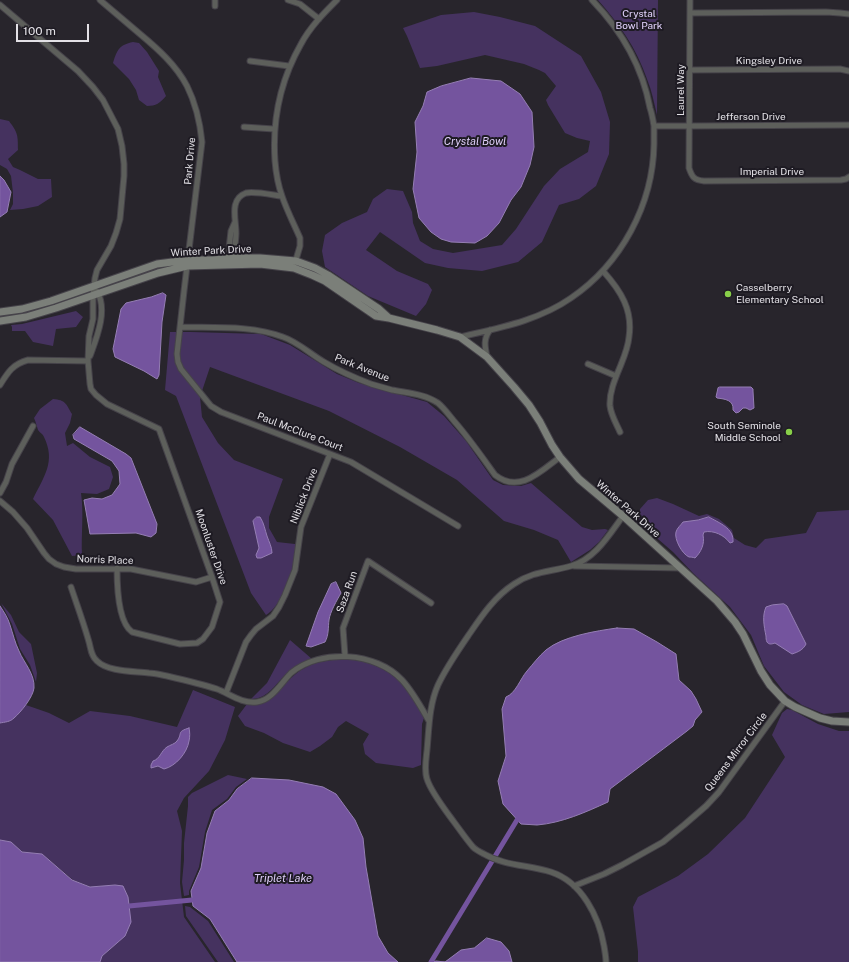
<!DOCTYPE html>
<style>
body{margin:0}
#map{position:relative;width:849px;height:962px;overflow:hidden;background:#28252c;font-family:"Public Sans",sans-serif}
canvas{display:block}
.scale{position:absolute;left:16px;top:24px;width:73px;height:18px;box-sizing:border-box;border:2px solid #e3e1e6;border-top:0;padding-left:5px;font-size:12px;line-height:14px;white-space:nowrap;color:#e3e1e6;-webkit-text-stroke:3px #1e1b23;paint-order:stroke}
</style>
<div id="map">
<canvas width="849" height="962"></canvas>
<div class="scale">100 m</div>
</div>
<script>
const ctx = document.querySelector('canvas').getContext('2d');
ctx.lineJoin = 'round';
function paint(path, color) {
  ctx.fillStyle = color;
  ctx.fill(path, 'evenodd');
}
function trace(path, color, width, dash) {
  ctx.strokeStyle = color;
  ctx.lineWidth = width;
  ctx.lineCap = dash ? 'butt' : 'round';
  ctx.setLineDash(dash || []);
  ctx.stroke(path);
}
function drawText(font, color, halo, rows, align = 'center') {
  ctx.font = font + ' "Public Sans",sans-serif';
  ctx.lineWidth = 4;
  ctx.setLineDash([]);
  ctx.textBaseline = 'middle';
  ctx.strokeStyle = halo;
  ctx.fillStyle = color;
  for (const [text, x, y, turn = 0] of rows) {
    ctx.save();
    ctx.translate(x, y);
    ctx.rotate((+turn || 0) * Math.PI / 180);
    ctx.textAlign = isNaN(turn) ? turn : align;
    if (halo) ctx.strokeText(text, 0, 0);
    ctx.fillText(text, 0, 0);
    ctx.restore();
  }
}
paint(new Path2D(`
 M598 0H658L657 115C654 103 652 91 647 79 636 47 620 25 598 0Z
 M474 12 500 17 535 26 581 56 601 92 610 122 609 154 596 186 579 199 559 205 542 242 518 262 482 271 448 268 425 263 380 232 366 250 397 271 428 284 432 290 426 304 416 316 368 296 325 267 322 251 325 235 342 223 367 212 373 199 387 189 403 191 412 212 413 223 420 241 433 249 453 253 502 245 516 229 544 186 560 169 588 152 590 141 577 138 565 133 548 105 546 100 556 86 545 73 539 70 524 64 485 55 437 66 420 68 407 36 403 28 441 15Z
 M133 42 139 43 147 52 159 71 158 77 166 96C160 103 156 106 147 106L139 100 136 90 129 79 113 63C117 50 119 45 133 42Z
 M0 119 9 121C18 133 18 135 18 150L8 159 13 167 20 170 38 179H51L52 197 38 206 23 209 10 210 13 204V193L11 176 7 169 0 165Z
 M76 311 83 317 76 327 56 329 53 346 33 342 25 331H12V327L11 325 22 324Z
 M170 332H191L261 334 290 345 337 374 359 383 427 402 444 416 466 441 493 480 503 485 521 486 531 483 582 527 592 530 605 529 608 530 599 542 590 550 571 562 558 540 534 530 504 521 457 480 400 447 329 411 210 367 200 397 202 417 218 443 234 460 283 479 269 517V528L277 542 295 544C295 548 295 553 295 557 294 572 280 608 266 615L251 593 176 396 165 390Z
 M53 399C66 400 66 404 72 414L70 423 65 433 67 446 73 443 90 457 110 467 113 477 109 489 97 494 81 493C84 514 81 534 82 555L72 556 53 520 33 499C44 476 56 462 44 437 43 434 40 433 38 430 37 427 36 422 34 418L40 409Z
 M657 498 673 504 699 516 707 514 719 519 732 530 734 538 745 545 756 548 765 539 806 533 817 512 849 510V712L824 714 802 705 784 692 764 666 751 635 730 607 693 573 673 552 658 539 639 520 640 509 648 500Z
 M1 603 11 615 19 632 31 644 37 673 36 682 30 665 20 649 12 624Z
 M290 640 312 659H313C305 662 298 665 291 670 277 680 270 699 251 699L267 683Z
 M345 659C365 660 385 667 399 681 410 691 417 706 424 718L422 724 421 765 413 768 376 763 365 754 363 744 369 734 346 721 338 727 332 737 320 746 310 752 283 743 264 733 245 726 238 716 247 704C253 704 259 705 265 702 278 696 288 677 303 669 316 661 330 660 345 659Z
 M193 690 235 707 225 740 209 771 184 798 177 811 182 831 180 883 184 917 215 962H100L102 956 125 936 115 885 91 887 73 880 42 854 22 852 11 842 0 840V723C14 721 17 715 26 705L49 713 69 723 90 711 130 716 177 727Z
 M787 709 792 710 818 724 839 731H849V962H638V952L633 907 638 897 678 876 708 854 745 818 785 757 772 735 782 713Z
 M228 775 247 779 236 787 227 799 212 810 205 832 199 867 189 891V895L184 896 182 882 184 860V843L188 806V797L192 793Z
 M185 906 190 907 208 921 234 962H218L186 916Z`), '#45325f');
const water = new Path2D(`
 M471 78 501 81 520 94 532 112 534 147 530 165 521 187 511 200 499 223 487 236 475 243 451 242 441 239 431 232 419 218 413 189 417 152 415 122 423 106 427 92 441 86Z
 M0 176 4 180 11 192 7 212 0 217Z
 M163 293 166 295 162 322 159 375 157 379 144 371 115 357 113 349 121 309 126 303 151 297Z
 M720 387H751L753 389V391L754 408 750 410 746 408H743L739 412 736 413 733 410C734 400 725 399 717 398L716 397 718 388Z
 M80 427 126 454 131 458 157 524 156 533 151 537 136 533 90 534 84 500 92 498 102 499 112 495 120 484 119 471 112 461 74 439 73 435Z
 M257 517H260C264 523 265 530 267 536 269 542 272 547 272 553L261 558H257L256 555 259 548 253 521Z
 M709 517C719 523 734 528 733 542L730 543C724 535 714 530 704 532L703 535C705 544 701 552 695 558 693 557 690 557 689 557 682 554 674 539 676 532 677 528 681 525 683 522L698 520Z
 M336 582 341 593C337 600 330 612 329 620 328 627 329 635 325 642L311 647 306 646 318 612 331 584Z
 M784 604 787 606 806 644C803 650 798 652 792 654L775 643C772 644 769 645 767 642 766 640 766 638 766 636 764 626 762 616 766 607L772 605Z
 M0 606C4 612 8 618 10 625 13 634 15 643 19 651 24 663 35 674 34 688 33 697 21 712 14 718 10 722 5 722 0 723Z
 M617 628 634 629 657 642 676 654 679 680 691 691 696 699 702 712 695 720 693 726 687 731 610 789 608 802C586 812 562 823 537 825 532 825 526 824 521 824L503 804 498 781 506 756 502 709 506 697C516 693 520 679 527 671 533 664 539 656 546 650 563 636 596 631 617 628Z
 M189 728C190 732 190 737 189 741 187 753 176 766 164 769L158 766 151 768V765L153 761C160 759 161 751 167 747 170 745 175 744 177 741 183 733 176 732 189 728Z
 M252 778 289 780 323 787 336 794 355 820 363 838 366 867 378 936 388 953 398 962H237L210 919 193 906 191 891 201 868 207 833 215 811 229 800 237 789Z
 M0 840 11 842 22 852 42 854 72 880 90 887 115 885 123 886 128 897 131 922 125 936 102 956 100 962H0Z
 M487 938 501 942 509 951 512 962H433L436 961 445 962 461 950 474 948Z`);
paint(water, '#74549e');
trace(water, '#957eb4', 1);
trace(new Path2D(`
 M129 906 192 900
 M431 962 517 820`), '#74549e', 5);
const street = new Path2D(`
 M100 0C113 11 127 23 140 34 158 49 176 65 187 86 196 104 200 122 202 142L184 291 177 354 178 362 181 369 211 406 221 412 351 462 458 526
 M288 0 300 4 319 19
 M690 0 689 168C692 177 694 180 704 181L841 180 846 179 849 177
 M0 5 78 71 93 87 103 100 118 129 122 146 124 164V176L120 219 116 233 111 246 97 270 95 278 93 295V319L89 336 88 361 90 384 91 389 96 395 107 404 159 429 212 577 220 602 212 627 203 639 197 643 180 644 132 632C118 622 117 585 117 568
 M215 6V0
 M690 13 826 12 840 13 849 14
 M250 61 289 66
 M690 70 840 69 849 71
 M654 126H690L849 125
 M244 127 274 129
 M228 258 231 231 235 222
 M234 258C234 249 236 241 236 233 236 219 229 199 246 193 254 191 273 195 281 196
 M295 263 300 246V238C294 224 287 211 282 196 278 185 276 173 275 161 272 118 280 81 301 44 310 27 324 13 337 0
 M603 271C621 291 633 310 629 337 628 348 624 357 620 367 615 379 609 393 610 406 611 415 616 423 620 432
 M180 327C214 328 251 325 283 337 298 342 310 354 324 362 339 371 355 378 371 384 378 386 385 388 392 390 407 393 425 394 438 403 444 408 449 415 454 421 469 438 482 457 495 475 519 494 540 472 560 457
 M460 337C498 328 538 321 571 298 621 264 653 205 654 144 654 138 654 132 654 126 653 120 652 114 650 108 642 65 622 31 592 0
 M90 356C97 337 108 310 97 291
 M487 357C485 347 483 339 490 330
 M588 364 616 376
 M0 385C8 372 13 364 28 360L88 361
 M0 493 6 482 12 464 33 426
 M0 501 13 512 27 528 44 553 49 559 56 564 64 567 76 569H131L196 582 212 577
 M574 566 680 568
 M71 587C77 605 84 624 89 642 91 649 91 656 97 661 108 672 135 671 149 673 155 673 161 675 167 676 184 680 201 684 217 689 230 694 242 704 257 702 272 700 281 683 291 673 321 648 376 652 402 680 413 692 421 707 429 721
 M345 656 343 628 368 561 431 603
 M226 693 246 642 251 635 256 629 273 616 279 607 285 595 295 570 301 527 330 454
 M574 886 604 874 622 865 663 842 684 825 706 806 719 792 785 701
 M606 962C606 957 605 952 604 946 599 917 582 882 551 872 529 865 505 866 484 854 480 852 476 850 473 847 466 839 460 830 454 822 446 811 431 792 427 779 424 770 426 760 427 750 429 729 429 705 438 685 446 668 457 652 468 636 481 617 494 597 514 584 533 571 550 572 571 566 595 559 609 535 623 516`);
const secondary = new Path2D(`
 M0 312 22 309 51 301 157 264 188 260H213L234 258H260L296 261 315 268 328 275 379 309 389 318
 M0 321 26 317 56 308 158 273 187 266 260 264 294 268 312 275 325 281 376 316 389 318 437 330 460 337 487 357 514 387 529 405 540 422 552 445 560 457 579 479 623 516 717 601 735 622 743 634 761 671 770 685 785 701 795 707 820 718 832 721 849 722`);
trace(street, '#46434a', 7);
trace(secondary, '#46434a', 9);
trace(street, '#5d5f5b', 5);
trace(secondary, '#7b7f79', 7);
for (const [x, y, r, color] of [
 [728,294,4,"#88cf49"],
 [789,432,4,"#88cf49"]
]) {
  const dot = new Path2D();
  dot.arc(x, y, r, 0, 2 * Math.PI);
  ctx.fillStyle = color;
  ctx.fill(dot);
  trace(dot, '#1e1b23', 1.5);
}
drawText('10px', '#e4d4fe', '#1e1b23', [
 ["Crystal",639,14],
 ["Bowl Park",639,26]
]);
drawText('10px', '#e3e1e6', '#1e1b23', [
 ["Kingsley Drive",769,61],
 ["Laurel Way",681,90,-90],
 ["Jefferson Drive",751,117],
 ["Park Drive",190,161,-85],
 ["Imperial Drive",772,172],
 ["Winter Park Drive",211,251,-3],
 ["Park Avenue",362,368,22],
 ["Paul McClure Court",300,432,21],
 ["Niblick Drive",304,496,-69],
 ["Winter Park Drive",628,509,41],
 ["Moonluster Drive",211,547,71],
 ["Norris Place",105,560,2],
 ["Saza Run",347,592,-70],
 ["Queens Mirror Circle",736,752,-53]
]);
drawText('10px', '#e3e1e6', '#1e1b23', [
 ["Casselberry",736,288],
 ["Elementary School",736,300],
 ["South Seminole",781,426,"right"],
 ["Middle School",781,438,"right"]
], 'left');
drawText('italic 11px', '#dfcff9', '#1e1b23', [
 ["Crystal Bowl",475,142],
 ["Triplet Lake",283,879]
]);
</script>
